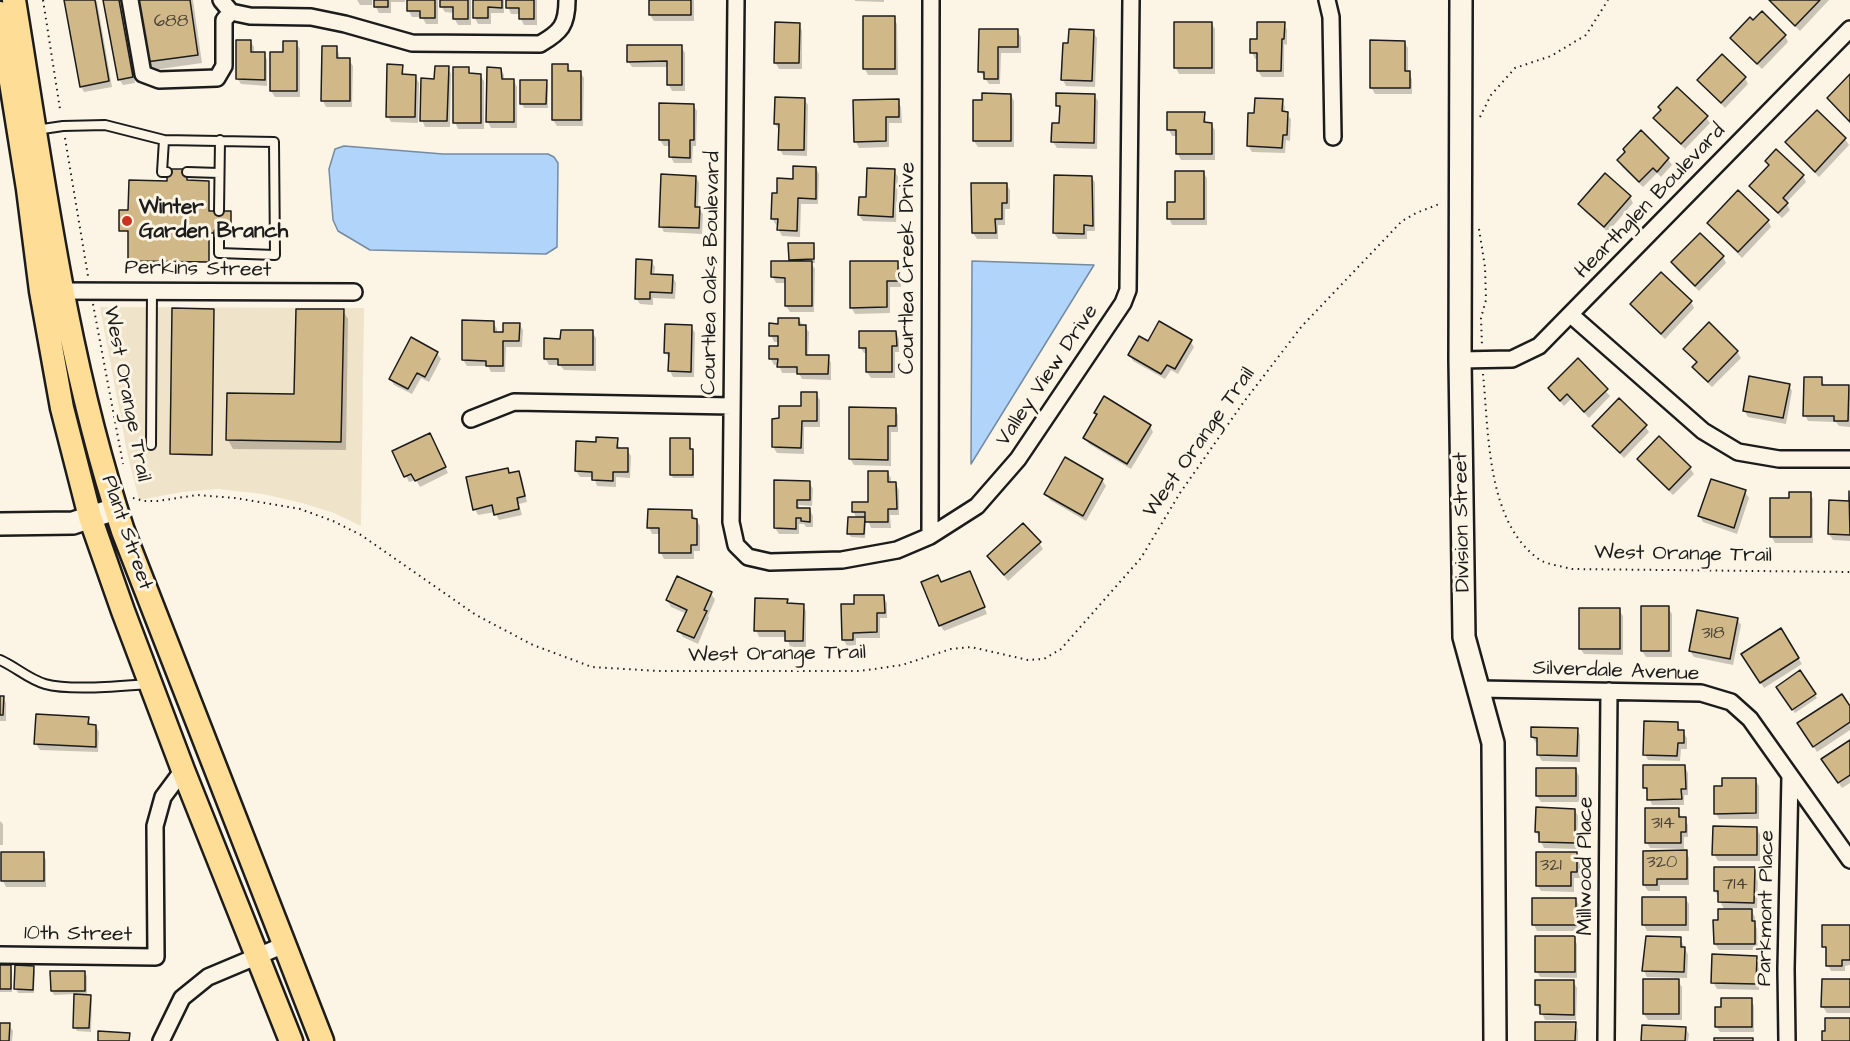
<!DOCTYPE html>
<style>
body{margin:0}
canvas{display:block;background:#fcf5e5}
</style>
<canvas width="1850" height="1041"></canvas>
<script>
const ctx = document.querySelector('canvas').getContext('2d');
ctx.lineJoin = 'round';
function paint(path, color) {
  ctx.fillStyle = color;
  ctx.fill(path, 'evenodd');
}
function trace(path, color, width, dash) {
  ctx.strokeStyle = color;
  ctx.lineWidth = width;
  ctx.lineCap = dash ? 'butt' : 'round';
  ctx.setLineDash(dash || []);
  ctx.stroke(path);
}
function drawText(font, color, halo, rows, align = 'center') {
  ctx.font = font + ' "Architects Daughter",sans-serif';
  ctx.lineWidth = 6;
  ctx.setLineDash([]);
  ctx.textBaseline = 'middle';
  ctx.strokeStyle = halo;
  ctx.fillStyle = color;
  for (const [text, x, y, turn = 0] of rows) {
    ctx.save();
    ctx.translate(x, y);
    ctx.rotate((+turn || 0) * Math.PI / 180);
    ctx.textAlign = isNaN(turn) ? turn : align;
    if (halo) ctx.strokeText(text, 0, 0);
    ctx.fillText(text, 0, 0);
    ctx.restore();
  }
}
paint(new Path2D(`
 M100 307 364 308 361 526 334 513 302 503 263 494 218 489 182 492 139 500 127 452Z`), '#efe3c9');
const water = new Path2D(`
 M344 146 443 154H548L554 157 558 163 557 247 546 254 370 250 338 231 333 220 329 169 335 149Z
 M972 261 1094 265 971 464Z`);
paint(water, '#b1d5fa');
trace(water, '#758ba1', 1.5);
paint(new Path2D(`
 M66 0 97 1 112 87 84 92 81 86Z
 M105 0H120L135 83 123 85 119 79Z
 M139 0H193L202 63 153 70 148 62Z
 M357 0H372V5H360Z
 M376 0H405V2H391V13H379L376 7Z
 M409 0H438V24H426L422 17H412L409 11Z
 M441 0H471V25H458L454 18V13L445 12 441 6Z
 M475 0H504V13H491V24H478L475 18Z
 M508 0H537V25H524L521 19V14H511L508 7Z
 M650 0H694V21H654L650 15Z
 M855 0H884V2L855 1Z
 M1769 0H1829L1800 31Z
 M894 18 897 24 898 75H868L865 69Z
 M1175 23H1211L1215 29V74H1179L1176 68Z
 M1284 23 1287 30V45L1284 44V77H1262L1258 71V59H1255L1252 52 1259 41Z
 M799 24 802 31V69H779L775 62Z
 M980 30 1017 31 1021 37V53H1001L1000 84H989L980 71Z
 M1093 32 1097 38 1095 87 1066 86 1063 80Z
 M1785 36 1788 42 1762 69 1736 44 1732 38Z
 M250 41 254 47V54L264 53 267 60V86L241 84 237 78Z
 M1404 42 1408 48V72L1412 79V94H1375L1371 87Z
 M296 43 300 49V97H275L271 91Z
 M681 46 685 53V91H672L669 85V67H632L628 61Z
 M336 47 339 54V59L349 60 353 66 352 107H326L323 101Z
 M1722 56 1745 78 1748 84 1725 108 1703 86 1699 80Z
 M402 66 405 76H415L419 83 418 123 391 122 388 116Z
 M567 66 571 72H580L584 78 583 126H557L553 120Z
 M448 68 451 74 450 127H425L422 120 436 80Z
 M468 69 471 75H480L484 81V129H458L455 122Z
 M501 69 504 75V80L514 81 517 87V128H491L488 122Z
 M1850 77V123L1828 99Z
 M546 82 548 86V108H524L522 104Z
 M1011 95 1014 101V147H978L974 141Z
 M1094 95 1098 101 1097 149 1057 148 1053 142 1060 125 1061 111 1058 106Z
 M804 99 808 105 807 156 783 155 780 149 779 130 775 124Z
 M1282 100 1285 107V113L1291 119 1290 141 1286 140 1285 153 1252 152 1248 146 1256 114Z
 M898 101 901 107 902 123H889V147L859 148 856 142Z
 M693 105 697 111 696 146H693L692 163H674L671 157V146H664L660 140Z
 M1204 114 1207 124H1211L1215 130V160H1181L1178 154V136H1172L1169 130Z
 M1706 117 1710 123 1685 149 1659 124 1655 118Z
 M1641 133 1668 159 1672 165 1661 177 1657 173 1643 187 1622 167 1619 161Z
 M1845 139 1849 145 1819 177 1791 149 1787 143Z
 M816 168 819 174 818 204H801L800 237 782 236 779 230V225H776L772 218 779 194 794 180Z
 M894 170 898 177 896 222 863 221 859 215 867 199Z
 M1203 172 1207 178V225H1172L1169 218 1176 204Z
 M1803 176 1806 182 1786 203 1790 210 1782 218 1755 192 1751 186Z
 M696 177 699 183 698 208 703 214 702 234 664 232 661 226Z
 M1092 177 1095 183V231H1087V239H1058L1054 233Z
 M187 182H208L209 212H230L231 234H209L208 263 130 262V232L121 230 130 212Z
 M1006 184 1010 190V209H1005V225H998V239H977L973 233Z
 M1630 197 1633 203 1608 232 1584 211 1580 205Z
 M1768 221 1771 227 1742 258 1713 229 1709 223Z
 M813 244 815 248V263H811L815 269 814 312H790L786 306 787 283H776L773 277 792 263 790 259Z
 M1723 257 1726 263 1699 291 1676 269 1673 263Z
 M651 261 655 267 654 276H672L676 283 675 299 653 298V305L640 304 636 298Z
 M897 262 900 268 901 287H890V313L855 314 851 307Z
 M1691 302 1694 308 1665 339 1636 311 1632 305Z
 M343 311 348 319 346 450 233 449 228 440 296 395Z
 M214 312 212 456 173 455 172 454Z
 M798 319 809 332 808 357H828L831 363V380L802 379 799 373H782L779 365H774L771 359 779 348V342H774L771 335Z
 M493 322 497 329V334H505L519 324 523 330 522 347H506L505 372H491L488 366H467L463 360Z
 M691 326 695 333 694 377H673L670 371 669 359 666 353Z
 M592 332 596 338V371L564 370 560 365H549L545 358 562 340Z
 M896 332 899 339V352H895V378H871L867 372V353H864L860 347Z
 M1190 341 1194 347 1178 374 1171 370 1165 379 1133 361 1130 355 1149 343Z
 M1685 349 1737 352 1741 358 1712 387 1698 374 1694 367 1698 364Z
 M437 353 441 359 429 382 421 378 412 394 394 385 391 379Z
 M1578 361 1610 396 1589 418 1571 399 1564 406 1549 389Z
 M1821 379 1825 386H1848L1850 390V427L1839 426 1836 422 1808 421 1805 415Z
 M1789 385 1792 391 1786 424 1748 417 1744 410Z
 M816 394 820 400V427H804V454L777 453 773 447 780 420 802 407Z
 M895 409 898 415V432H891V466L854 465 850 459Z
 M1096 413 1150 426 1153 432 1131 469 1089 444 1085 438 1098 416Z
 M1594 426H1645L1649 432 1624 458 1598 432Z
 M1659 438 1690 468 1694 474 1673 495 1642 465 1639 459Z
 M617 439 620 450H627L631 456 630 478 616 477V487L597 486 594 477H580L576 471 597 443Z
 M689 439 691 451 694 455V478H673L671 475Z
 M433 441 448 473 420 487 416 480 409 482 394 452Z
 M519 472 522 478 527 502 519 504 522 515 499 520 495 512 478 515 475 509 510 474Z
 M887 472 891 478V484H896L899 490V515H890L891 528H871L867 517H863L866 523 865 538 851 537 849 534 857 519 853 511 870 504Z
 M1102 480 1106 486 1086 521 1050 500 1046 494Z
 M809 482 813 489 812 506 799 505V510H810L813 516V527H806L804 524H799V534H779L775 528Z
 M1745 492 1749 498 1737 534 1703 522 1700 516Z
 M1810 493 1813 499V543H1775L1772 537Z
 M1831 502H1850V541L1833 540 1829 534Z
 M691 511 700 526V551H694V559H664L661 553V534H652L649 527Z
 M1039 543 1043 549 1008 581 989 557Z
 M973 579 987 614 944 631 940 625 942 584Z
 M711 593 715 600 708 616 709 618 698 644 683 637 679 631 687 614 671 607 667 600Z
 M883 596 887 603V618H880V638H856V645L847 646 843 639 855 605Z
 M787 600 789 605H803L806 611V647H790L787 637H759L756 630Z
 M1668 608 1672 614V657H1646L1642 651Z
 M1619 610 1623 616V655L1584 654 1580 648Z
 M1737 619 1741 625 1733 665 1694 657 1690 651Z
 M1781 631 1802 664 1764 688 1743 655Z
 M1800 672 1817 698 1795 713 1778 687Z
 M0 697H3L6 703V721H0Z
 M1850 708V730L1817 752 1803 730Z
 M88 718 91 726H96L99 732 98 752 40 750 36 744Z
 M1677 724 1681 732H1683L1687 738V749H1681L1680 761 1648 760 1645 754Z
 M1577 729 1580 735V762L1542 761 1538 755 1539 743H1536L1532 737Z
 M1850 741V783L1842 788 1827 766Z
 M1685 767 1688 773V795H1684V805H1652L1645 787Z
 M1576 770 1579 776V802H1541L1537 796Z
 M1755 779 1759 786V819H1719L1716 813Z
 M1575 810 1578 816 1577 849 1544 848 1536 832Z
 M1678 810 1682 819H1685L1688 825V837H1684V849L1650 848 1647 842Z
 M0 821 3 824V845H0Z
 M1757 828 1760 835V861H1718L1714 854Z
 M1644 852H1686L1689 858V885H1660V891H1648L1644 885Z
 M43 853 46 860V887H6L3 881Z
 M1576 853 1580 860V878H1574V892L1541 891 1537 885Z
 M1754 869 1758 875 1757 908H1750L1755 917V924L1757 929 1758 950H1719L1715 944 1719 921 1725 911 1715 891Z
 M1685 898 1689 904V931H1647L1644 925Z
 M1575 899 1579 905V931H1537L1534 925Z
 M1850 926V965L1845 966V971H1831L1828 965V953L1824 946Z
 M1574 938 1577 944V978L1540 977 1537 971Z
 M1680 938 1688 955 1687 978 1647 977 1644 971Z
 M1756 957 1759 964V990L1717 989 1713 982Z
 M0 966H10L12 970V992H0Z
 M33 968 35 971 34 993H18L16 989Z
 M84 972 87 976V996H90L92 1000 91 1032 77 1031 75 1027 76 994 54 995 52 991Z
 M1850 980V1013H1827L1823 1007Z
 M1573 981 1577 988 1576 1020H1545L1541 1011 1536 1005Z
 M1678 981 1682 987V1020H1648L1644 1014Z
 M1751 1000 1754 1006V1032H1720L1716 1026Z
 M0 1024 9 1025 13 1031 12 1041H0Z
 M1575 1024 1578 1030V1041H1536Z
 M1685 1028 1689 1034 1688 1041H1643Z`), '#0003');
const building = new Path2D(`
 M64 0H95L109 81 80 87Z
 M103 0H119L133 77 118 80Z
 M138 0H190L198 55 146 62Z
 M374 0H388V7H374Z
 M407 0H435V18H420V11H407Z
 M440 0H468V19H453V7H440Z
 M473 0H502V8L488 7V18H473Z
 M506 0H534V19H519V8H506Z
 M649 0H691V15H649Z
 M1769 0H1820L1795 26Z
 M1762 11 1786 35 1757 64 1730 38 1750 17 1753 20Z
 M863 16H895V69H863Z
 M775 22 800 23 799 63H774Z
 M1174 22H1212V68H1174Z
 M1257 22H1285L1284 39H1282L1281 71H1257V53H1250V39H1257Z
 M979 29H1018V47H998V79H984V72H978Z
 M1069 29 1094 30 1092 81 1061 80 1063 43H1068Z
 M236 40H251V52H265V80L236 79Z
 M1370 40 1405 41V71H1410V88H1370Z
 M283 41H297V91H270V52H283Z
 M627 45H682V85H667V61L627 62Z
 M322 46H337V58H350V101H321Z
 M1722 54 1746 77 1721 103 1697 80Z
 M387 64 403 65 402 74 416 75 415 117H386Z
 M552 64H568V71H581V120H552Z
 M435 66H449L447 121H420L421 78 434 79Z
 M453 67H469V73L481 74V123H453Z
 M487 67 501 68 502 79H514V122H486Z
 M1850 74V122L1827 98Z
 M520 80H547L546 104H520Z
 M1677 87 1708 116 1681 144 1653 118 1661 110 1658 107Z
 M982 93 1011 94V141H973V100H982Z
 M1056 93 1095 94 1094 143 1051 142 1052 123H1059L1060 106H1056Z
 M775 97 805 98 804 150H778L779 124H774Z
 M1255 98 1283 99 1282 111 1288 112 1287 135H1283L1282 148 1247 146 1248 113H1254Z
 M899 99V117H886V141L854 142 853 100Z
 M659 103 694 104V140H690V158L669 157V140H659Z
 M1817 110 1846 138 1815 172 1785 142Z
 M1167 112H1205L1204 122 1212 123V154H1176V130H1167Z
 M1641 130 1669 158 1657 172 1653 168 1639 182 1617 160 1625 152 1623 149Z
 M1776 149 1804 175 1783 198 1788 203 1778 213 1749 186 1769 165 1765 161Z
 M793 166 816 167V199L798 198 797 231 777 230 778 219H771L772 193H777V178L793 179Z
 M867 168 895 169 893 217 858 215 859 197H866Z
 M167 169H187V180L209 181V211H231V233H209V262L128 261V231H119V210H128L129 180 167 181Z
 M1175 171H1204V219H1167V202H1175Z
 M1605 173 1631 196 1604 227 1578 204Z
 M661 174 696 176 695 207H700L699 228 659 227Z
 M1054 175 1092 176 1093 226 1084 225V234L1053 233Z
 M971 183H1007V203H1002V219H995L996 233H972Z
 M1738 190 1769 220 1738 252 1707 223Z
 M1700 233 1724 256 1695 286 1671 262Z
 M788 243H814V259L789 260Z
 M636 259 652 260 651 274 673 275 672 293 650 292V299H635Z
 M771 261H812V306H785V278L771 277Z
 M850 261H898V281H887V307L850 308Z
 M1661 272 1692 301 1661 334 1630 304Z
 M172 308 214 309 212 455 170 454Z
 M296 309H344L341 442 226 440 227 393 294 394Z
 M778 318H799V325H806V355H829L828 374H797V367H777L778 359H769V346H778V336H769V323L778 324Z
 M462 320 494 321V332H503V323H520L519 341H503V366H486V361L462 360Z
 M1159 321 1192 340 1175 369 1167 365 1161 374 1128 355 1139 336 1148 341Z
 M1709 322 1738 351 1708 382 1692 367 1697 362 1683 349Z
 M665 324 692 325 691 372 668 371 669 353H664Z
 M561 330H593V365H558V359H544V338L560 339Z
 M859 331H896L897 346H892V372H866V348H859Z
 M411 337 438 352 425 377 417 373 408 389 389 379Z
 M1578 358 1608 389 1584 412 1567 394 1560 401 1548 388Z
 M1749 376 1790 384 1783 418 1743 411Z
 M1804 377H1822V385H1849L1848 421H1834V416H1803Z
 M801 392H817V421H802L801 448 772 447V419L779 418V406H801Z
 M1104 396 1151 425 1127 464 1083 438 1097 414 1094 413Z
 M1619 398 1647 425 1620 453 1592 426Z
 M849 407 896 408V426H888V460L849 459Z
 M430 433 446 467 415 481 411 474 404 477 392 451Z
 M1659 436 1691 467 1669 490 1637 459Z
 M596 437 618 438 617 448H628V472H613V481L592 480V472L575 471 576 441 596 442Z
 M670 438H690V449H693V475H670Z
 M1065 457 1103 479 1083 516 1044 494Z
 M508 468 509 473 519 471 525 496 517 498 519 509 494 515 492 505 473 510 466 477Z
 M868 471H888V482H896L897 509H888V522H865V512H852V502H868Z
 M1711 479 1746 490 1734 528 1698 516Z
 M774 480 810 481V500H797V508H810V522L801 521V518H796V529L774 528Z
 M1849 491 1850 535 1828 534 1829 500 1849 501Z
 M1789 492H1811V537H1770V498H1789Z
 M648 509 692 510V518L697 519V545H691V553H659V528H647Z
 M848 517H865L864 534H847Z
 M1023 523 1041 542 1004 575 987 556Z
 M970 571 985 607 939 626 921 582 938 575 941 582Z
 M677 576 712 592 704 610 707 611 694 638 677 631 687 610 666 600Z
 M854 595H884L885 613H877V632L853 633V640H842L841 604H854Z
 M755 598 788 599 787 603 804 604 803 641H785V631H754Z
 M1641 606H1669V651H1641Z
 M1579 608H1620V649H1579Z
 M1697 610 1738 618 1730 659 1689 651Z
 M1781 628 1799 658 1760 683 1741 654Z
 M1800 670 1816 694 1792 710 1776 687Z
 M1842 694 1850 706V722L1813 747 1797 723Z
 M0 696H4L3 715H0Z
 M36 714 89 717 88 724 96 725V747L34 744Z
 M1644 721 1678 722V730H1684V743H1678L1677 756 1643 755Z
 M1531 727 1578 728 1577 756 1537 755V738L1531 737Z
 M1850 740V775L1838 783 1821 759Z
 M1643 765H1685L1686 789H1681L1682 799 1647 800V788H1643Z
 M1536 768H1576V796H1536Z
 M1722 778H1756V813L1714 814V786H1722Z
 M1536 807 1575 809V843L1539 842V832H1535Z
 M1645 808H1679V817H1686V832H1681V843H1645Z
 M1713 826 1757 827V855H1712Z
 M1687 850V879H1657V885H1643V851Z
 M1 852H44V881H1Z
 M1536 852H1577V872H1571V886H1536Z
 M1714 867H1755L1754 903 1718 902V891H1714Z
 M1642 897H1686V925H1642Z
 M1532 898H1576V925H1532Z
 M1718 909H1752V921H1755V944H1714L1713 920H1718Z
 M1822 925H1850V960H1842V966H1826V947H1822Z
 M1535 936H1575V972H1535Z
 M1646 936 1681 937V947H1685L1684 972 1642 971Z
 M1712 954 1757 956 1756 984 1711 983Z
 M0 965H11V989H0Z
 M15 965 34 966 33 990 14 989Z
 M50 971H85V991H51Z
 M1643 979H1679V1014H1643Z
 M1822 979H1850V1007H1821Z
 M1535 980H1574V1015L1540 1014V1005H1535Z
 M74 994 91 995 89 1028H73Z
 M1721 998H1752V1027H1715V1007H1721Z
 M1825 1018H1850V1041H1822V1031H1825Z
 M1535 1022H1576L1575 1041H1535Z
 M0 1023H10L9 1041H0Z
 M1642 1025 1686 1027 1685 1041H1641Z
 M98 1031 130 1033 129 1041H98Z
 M1714 1038H1753V1041H1714Z`);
paint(building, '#d1b888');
trace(building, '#1c1c1c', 1.5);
const lane = new Path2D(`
 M36 130 63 126 105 125 164 140 274 142 275 255 219 253V233
 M164 140 162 172H167
 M187 172 219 173
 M219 211 220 140
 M151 445 152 291
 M0 660C16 667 28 679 45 684 70 691 121 686 148 684`);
const street = new Path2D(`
 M130 0 143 74 159 80 217 78 224 66V20L231 12
 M221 0 231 12 250 16 311 17 345 24 412 43 540 44C561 32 567 25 567 0
 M736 0 731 522 736 545 748 557 770 562 842 560 897 550 930 536 977 506 1018 459 1123 303 1128 290 1131 0
 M1327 0 1331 17 1333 137
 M54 291 354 292
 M1571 315 1703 431 1738 452 1779 459H1850
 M1460 360 1512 359 1539 346 1850 29
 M471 419 514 402 732 406
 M930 536 931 0
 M1479 689 1701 693 1731 702 1750 719 1850 860
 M0 955 156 957 155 826 163 797 183 770
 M161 1041 182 998 208 977 284 945
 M1606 1041 1609 691
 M1787 1041 1786 969 1790 776`);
const secondary = new Path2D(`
 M1461 0 1460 360 1464 637 1493 743 1495 1041
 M0 524 73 523 115 509`);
const primary = new Path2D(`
 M14 0C43 178 66 360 123 531L322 1041
 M0 13 28 189 41 291 62 408 90 517 123 611 183 770 291 1041`);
trace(lane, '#1c1c1c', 12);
trace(street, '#1c1c1c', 20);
trace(secondary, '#1c1c1c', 26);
trace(primary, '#1c1c1c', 27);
trace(new Path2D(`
 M43 0 60 109
 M1480 117 1491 95 1515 68 1551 56 1586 35 1608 0
 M65 138 88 276
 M1479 229 1485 267 1486 300 1481 318 1482 346
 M93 304 123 464
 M1483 374C1489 432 1486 523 1540 560 1549 565 1562 566 1571 569L1850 572
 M133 498 144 501H158L197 495 235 498 300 509 333 521 361 535 476 615 533 645 592 667 658 671H860L902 665 951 649 971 647 1028 660 1044 659 1061 649 1141 558 1180 493 1243 403 1302 326 1402 221 1416 213 1442 203`), '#1c1c1c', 2, [1.5, 4.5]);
trace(lane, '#fcf5e5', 8);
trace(street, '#fcf5e5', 15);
trace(secondary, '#fcf5e5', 21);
trace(primary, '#fedd96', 22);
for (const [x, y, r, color] of [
 [127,221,6,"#c8321e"]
]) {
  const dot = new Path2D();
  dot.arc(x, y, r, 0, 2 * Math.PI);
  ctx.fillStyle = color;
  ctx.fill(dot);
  trace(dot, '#fcf5e5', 2);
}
drawText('18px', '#494337', null, [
 ["688",171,22],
 ["318",1713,634],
 ["314",1663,824],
 ["320",1662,863],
 ["321",1551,866],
 ["714",1735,885]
]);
drawText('21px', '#1c1c1c', '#fcf5e5', [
 ["Hearthglen Boulevard",1651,202,-46],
 ["Courtlea Creek Drive",909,268,-90],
 ["Perkins Street",198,270,1],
 ["Courtlea Oaks Boulevard",712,273,-89],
 ["Valley View Drive",1048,376,-56],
 ["West Orange Trail",126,394,79],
 ["West Orange Trail",1200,443,-55],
 ["Division Street",1463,522,-91],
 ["Plant Street",126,533,71],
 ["West Orange Trail",1683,555,1],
 ["West Orange Trail",777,655,-1],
 ["Silverdale Avenue",1616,672,2],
 ["Millwood Place",1587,866,-90],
 ["Parkmont Place",1767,908,-89],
 ["10th Street",78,935,1]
]);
drawText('bold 21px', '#1c1c1c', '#fcf5e5', [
 ["Winter",139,209],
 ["Garden Branch",139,233]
], 'left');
</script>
